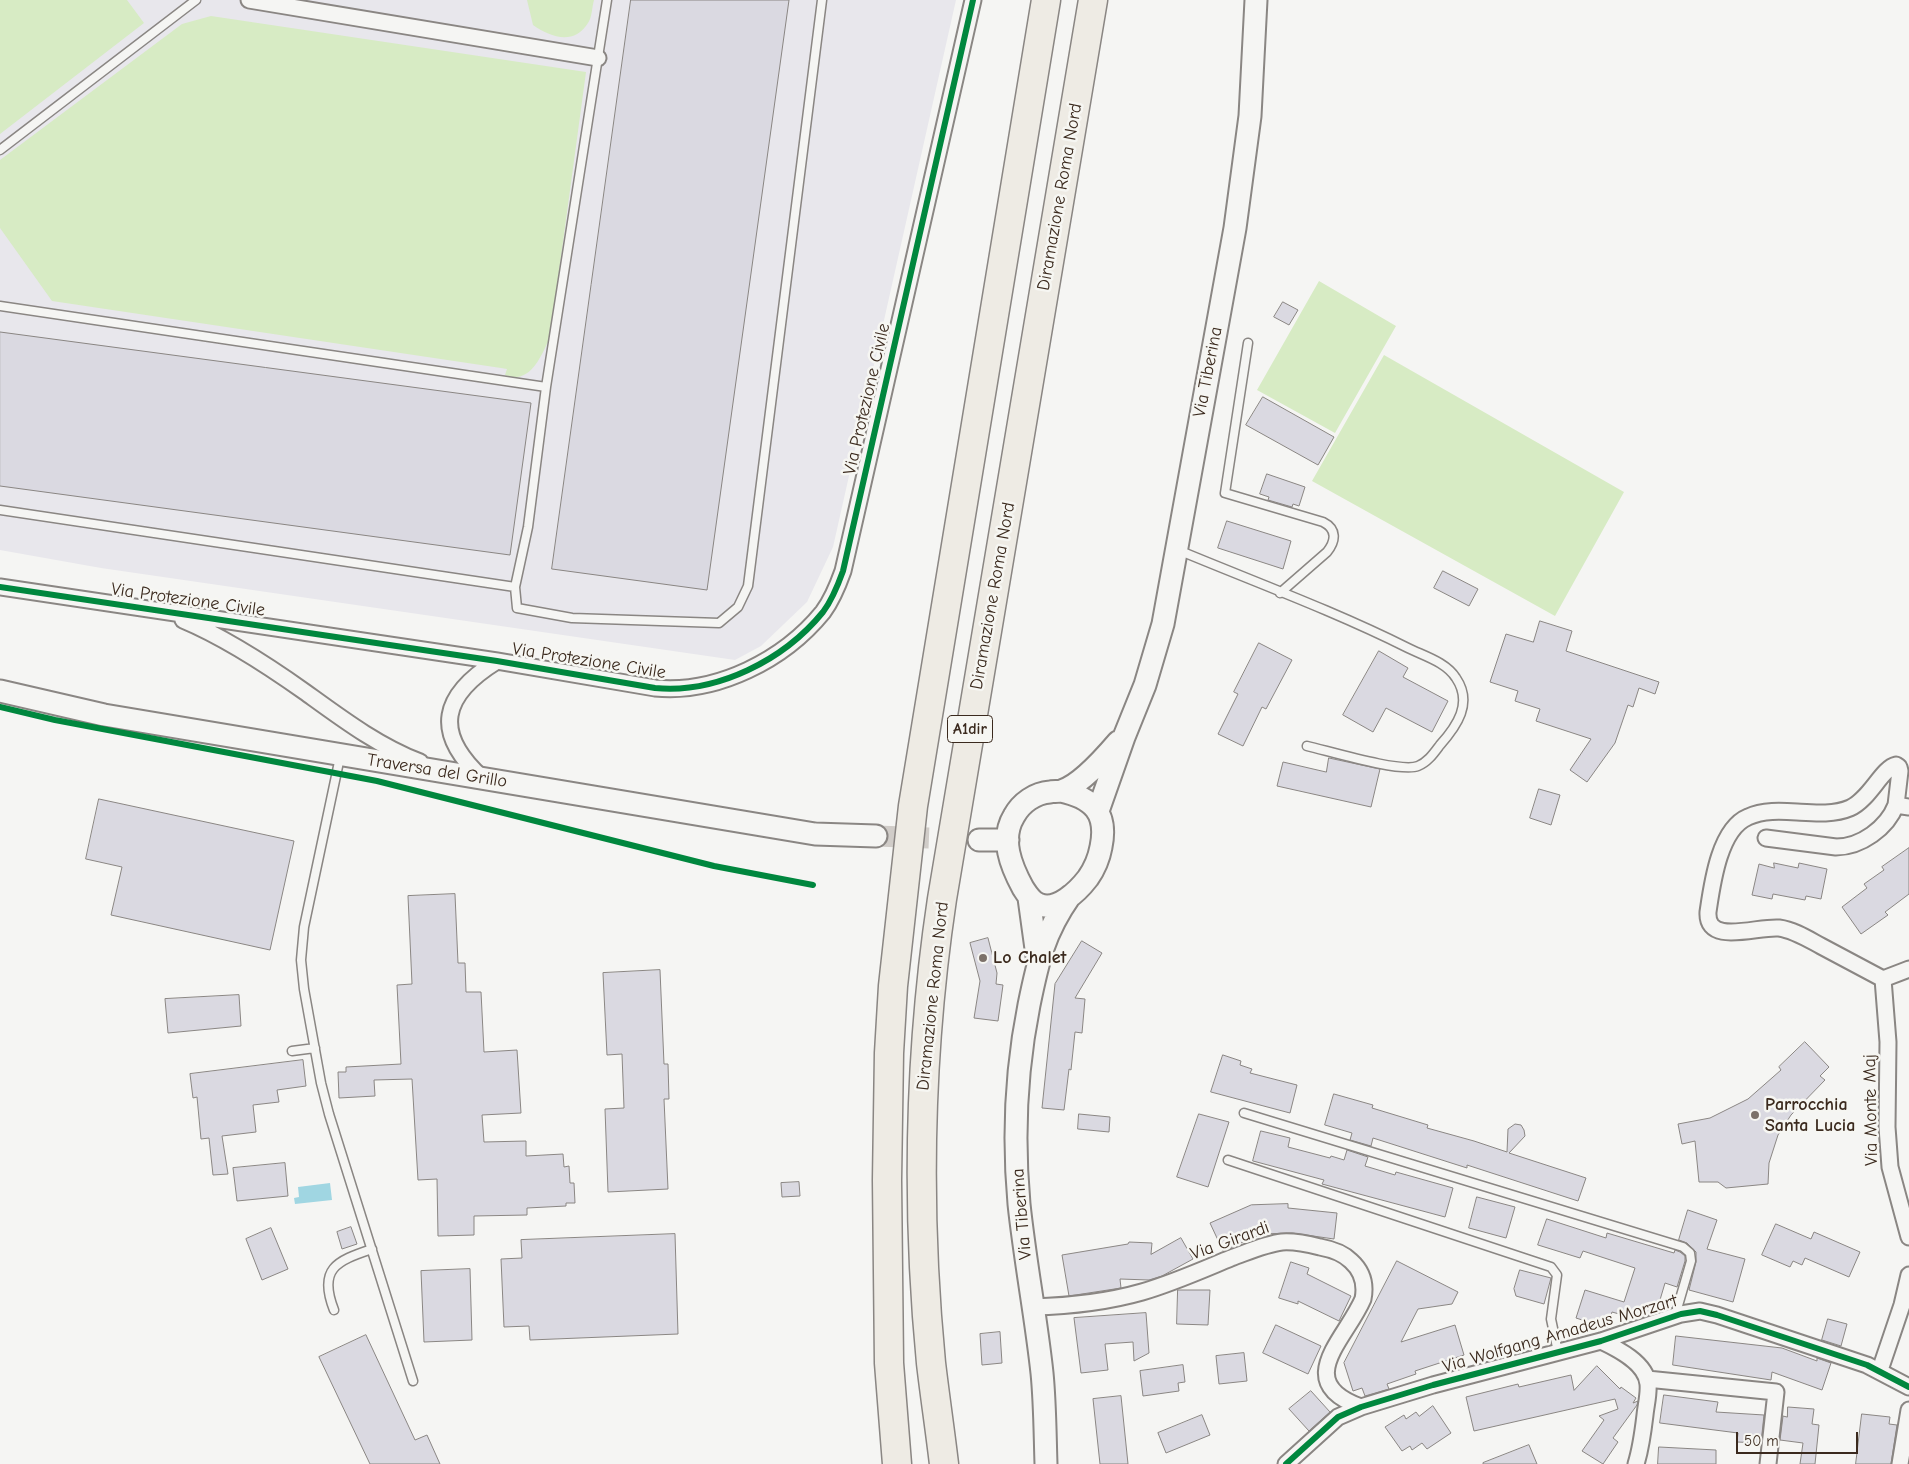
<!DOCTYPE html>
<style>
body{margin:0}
#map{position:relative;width:1909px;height:1464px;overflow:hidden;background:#f5f5f3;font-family:"Comic Neue",sans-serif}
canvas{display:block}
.scale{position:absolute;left:1736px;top:1432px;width:122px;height:22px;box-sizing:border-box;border:2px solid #3b2a1e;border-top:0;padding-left:6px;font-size:15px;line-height:18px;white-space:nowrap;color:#3b2a1e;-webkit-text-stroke:4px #f6f6f2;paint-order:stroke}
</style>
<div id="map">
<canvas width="1909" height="1464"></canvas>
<div class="scale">50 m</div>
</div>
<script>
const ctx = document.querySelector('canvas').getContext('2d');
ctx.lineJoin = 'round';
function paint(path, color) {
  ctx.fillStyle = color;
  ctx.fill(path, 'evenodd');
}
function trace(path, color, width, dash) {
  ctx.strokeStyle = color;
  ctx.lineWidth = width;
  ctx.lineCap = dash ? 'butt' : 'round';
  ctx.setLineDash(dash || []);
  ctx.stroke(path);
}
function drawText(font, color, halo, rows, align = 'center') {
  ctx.font = font + ' "Comic Neue",sans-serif';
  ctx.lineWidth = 5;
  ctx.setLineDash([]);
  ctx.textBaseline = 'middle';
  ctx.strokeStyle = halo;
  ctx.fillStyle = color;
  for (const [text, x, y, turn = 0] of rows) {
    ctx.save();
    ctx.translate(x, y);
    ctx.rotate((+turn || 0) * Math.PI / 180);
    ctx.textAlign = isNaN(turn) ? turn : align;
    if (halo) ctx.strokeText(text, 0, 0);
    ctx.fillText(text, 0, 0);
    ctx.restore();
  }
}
paint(new Path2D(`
 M0 0H956L833 547 807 602 761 646 735 660 101 568 0 550Z`), '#e8e7ec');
paint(new Path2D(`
 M0 0H127L144 23 0 134Z
 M527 0H594C592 7 592 18 588 23 574 46 550 37 533 25Z
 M211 16 586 72 550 338C543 351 535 375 517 377 514 378 509 376 505 375L507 369 501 368 52 301 0 228V160L182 24Z
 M1319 281 1396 326 1335 433 1257 390Z
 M1384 355 1624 492 1555 616 1312 481Z`), '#d7ebc4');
paint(new Path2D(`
 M330 1183 332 1200 295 1204 294 1198 299 1197 298 1187Z`), '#a0d6e2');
const building = new Path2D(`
 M631 0H789L707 590 552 569Z
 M1283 302 1298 310 1289 325 1274 317Z
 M0 332 531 403 510 555 0 486Z
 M1263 397 1334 437 1318 465 1246 425Z
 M1267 474 1305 487 1299 506 1293 504 1292 507 1268 500 1269 497 1260 494Z
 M1227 521 1291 541 1283 569 1218 548Z
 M1443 571 1478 589 1469 606 1434 588Z
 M1540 621 1572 631 1566 651 1659 682 1655 694 1639 688 1633 707 1628 705 1615 743 1587 782 1570 770 1591 739 1536 721 1540 709 1515 701 1518 691 1490 682 1506 634 1533 642Z
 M1259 643 1292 660 1266 709 1262 707 1243 746 1218 734 1238 694 1234 692Z
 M1379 651 1408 668 1403 677 1448 701 1432 732 1386 708 1373 732 1343 715Z
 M1329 758 1380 769 1371 807 1277 786 1283 762 1326 772Z
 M1539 789 1560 795 1551 825 1530 818Z
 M99 799 294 841 270 950 111 915 122 867 86 859Z
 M1909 848V894L1885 912 1888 915 1861 934 1842 907 1867 888 1864 884 1884 870 1882 867Z
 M1774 863 1798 868 1799 863 1827 869 1821 899 1806 896 1805 900 1773 894 1772 899 1752 895 1759 864 1774 868Z
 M455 894 458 963H465L466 992H481L484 1052 517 1050 521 1113 482 1115 484 1142 526 1141V1156L563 1154 564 1167 569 1166 570 1183H574L575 1203H566V1206L527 1208V1215L474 1216V1235L438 1236 437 1179 418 1180 412 1079 374 1080 375 1096 339 1098 338 1072H346V1067L401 1064 397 985 412 984 408 896Z
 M988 938 997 973 996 984 1003 985 998 1021 974 1018 980 981 970 943Z
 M1082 941 1102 953 1075 998 1085 999 1082 1033 1075 1032 1071 1070 1069 1069 1064 1110 1042 1108 1055 984Z
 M660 970 664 1064H668L669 1099H664L668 1189 608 1192 605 1109 624 1108 622 1054 607 1055 603 973Z
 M239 995 241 1026 168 1033 165 999Z
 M1805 1042 1829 1067 1820 1076 1825 1080 1791 1115 1778 1135 1769 1163 1768 1184 1726 1188 1718 1182H1699L1695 1141 1682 1144 1678 1124 1710 1118 1748 1099 1781 1070 1779 1067Z
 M1223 1055 1241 1061 1240 1065 1252 1069 1250 1073 1297 1085 1290 1113 1211 1092Z
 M303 1060 306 1086 277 1090 279 1102 253 1105 256 1132 222 1136 228 1174 213 1175 209 1138 201 1139 197 1097 193 1098 190 1074Z
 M1334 1094 1373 1105 1372 1108 1428 1125 1427 1128 1474 1141 1507 1152 1508 1129 1515 1124 1521 1125 1524 1130 1525 1136 1509 1153 1586 1178 1578 1201 1467 1165V1168L1373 1138 1371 1146 1350 1140 1352 1133 1325 1125Z
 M1079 1114 1110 1117 1109 1132 1078 1129Z
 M1199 1114 1229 1122 1208 1187 1177 1177Z
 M1261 1131 1290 1138 1288 1147 1330 1158 1331 1156 1344 1160 1347 1150 1368 1157 1365 1166 1395 1175 1396 1172 1453 1188 1445 1217 1322 1184 1324 1180 1253 1161Z
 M285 1163 288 1196 237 1201 233 1168Z
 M799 1182 800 1196 782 1197 781 1183Z
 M1477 1197 1515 1207 1506 1238 1469 1228Z
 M1288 1204V1208L1337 1213 1334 1239 1292 1233 1261 1234 1223 1251 1210 1223 1251 1205Z
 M1688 1210 1717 1220 1707 1249 1745 1259 1733 1302 1689 1290 1696 1262V1252L1687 1243 1679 1240Z
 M1547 1219 1606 1238 1607 1233 1674 1253 1675 1250 1680 1252 1685 1256V1261L1677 1287 1665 1283 1657 1310 1652 1309 1650 1314 1637 1319 1612 1312 1607 1328 1576 1318 1585 1290 1624 1302 1635 1268 1583 1251 1580 1258 1538 1245Z
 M1776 1224 1811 1239 1814 1232 1860 1252 1849 1277 1805 1258 1802 1265 1793 1261 1790 1267 1762 1255Z
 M351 1227 357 1244 342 1249 337 1232Z
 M271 1228 288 1269 262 1280 246 1239Z
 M675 1234 678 1334 530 1340 529 1326 504 1327 501 1259 522 1258 521 1240Z
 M1181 1238 1193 1259 1162 1276 1149 1280 1120 1279 1121 1288 1069 1296 1062 1255 1128 1244 1129 1242 1152 1243 1151 1254Z
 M1397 1261 1458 1292 1452 1304 1418 1309 1401 1342 1455 1325 1464 1355 1415 1371 1416 1374 1387 1384 1389 1389 1365 1396 1362 1388 1353 1391 1344 1363Z
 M1291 1262 1309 1268 1307 1274 1351 1296 1339 1321 1298 1301V1304L1279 1298Z
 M470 1269 472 1340 424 1342 421 1271Z
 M1520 1270 1551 1278 1544 1304 1516 1296 1514 1289Z
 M1178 1290H1210L1208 1325 1177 1324Z
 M1146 1313 1149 1353 1134 1361 1133 1342 1105 1344 1108 1370 1081 1373 1074 1318Z
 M1828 1319 1847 1324 1841 1346 1822 1340Z
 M1276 1325 1321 1346 1308 1374 1263 1353Z
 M1000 1332 1002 1363 982 1365 980 1334Z
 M366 1335 415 1440 427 1435 440 1464H370L319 1357Z
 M1676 1336 1782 1348 1817 1361V1358L1831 1363 1822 1390 1772 1372 1771 1380 1673 1365Z
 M1244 1353 1247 1381 1219 1384 1216 1356Z
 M1183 1365 1185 1382 1178 1383 1179 1391 1143 1396 1140 1371Z
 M1597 1366 1620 1389 1621 1387 1636 1398 1633 1403 1638 1401 1637 1405 1613 1438 1618 1442 1603 1464 1582 1451 1604 1420 1599 1416 1618 1409 1615 1399 1474 1431 1466 1397 1518 1384 1519 1387 1571 1375 1574 1390Z
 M1311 1391 1330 1412 1309 1431 1289 1409Z
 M1664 1395 1718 1402 1716 1412 1764 1415 1761 1443 1737 1442 1738 1433 1660 1423Z
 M1121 1396 1128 1464H1100L1093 1399Z
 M1433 1406 1451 1433 1427 1449 1422 1443 1412 1450 1410 1446 1402 1451 1385 1427 1404 1415 1406 1419 1416 1412 1419 1416Z
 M1788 1407 1814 1409 1812 1424 1819 1425 1815 1464H1800L1803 1443 1780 1440 1783 1416 1787 1417Z
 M1862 1414 1890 1417 1889 1424 1897 1425 1891 1464H1856Z
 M1202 1415 1210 1435 1166 1453 1158 1433Z
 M1529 1445 1537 1464H1483V1463Z
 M1659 1447 1716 1450V1464H1658Z`);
paint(building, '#dad9e1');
trace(building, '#8a8683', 1);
trace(new Path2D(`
 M876 836 979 840`), '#d0ccc8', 21, [21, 11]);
const service = new Path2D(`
 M607 0 546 387 528 527 515 587 517 608 572 618 719 623 738 607 748 586 822 0
 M0 150 196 0
 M0 306 546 387
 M1248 343 1225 493 1323 522C1337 529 1336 541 1327 552L1280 593
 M0 510 515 587
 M1178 550C1255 582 1334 611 1408 648 1424 656 1446 662 1456 678 1473 703 1457 726 1440 745 1434 753 1428 762 1418 766 1401 773 1329 751 1307 746
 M340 757 304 927 301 960 304 989 321 1083 329 1114 413 1381
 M292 1051 315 1048
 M1244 1113 1683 1247 1690 1253 1691 1261 1675 1316
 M1228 1160 1551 1267 1557 1275 1551 1319 1558 1352
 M334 1310C318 1269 336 1261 372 1249`);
const minor = new Path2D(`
 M249 0 598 58
 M0 587 497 661 655 688C717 694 784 660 823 612 832 600 838 585 843 571L973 0
 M183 620C226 638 267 665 305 692 341 718 378 746 420 762
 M482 778C432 732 442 695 497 661
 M1766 838 1836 847C1861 847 1887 828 1896 805L1909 807
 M1909 969 1883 979 1888 1042 1887 1127 1890 1167 1909 1237
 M1883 979C1862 968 1842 957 1821 946 1808 939 1794 930 1779 928 1757 926 1706 946 1708 912 1712 885 1719 829 1748 817 1763 810 1781 811 1797 812 1813 813 1834 815 1850 808 1870 799 1882 768 1896 765L1899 767 1900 771 1896 805
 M1033 1307C1070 1306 1107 1302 1142 1292 1173 1283 1202 1270 1231 1258 1248 1252 1265 1244 1282 1242 1295 1241 1308 1244 1320 1247 1331 1249 1343 1253 1351 1261 1362 1271 1366 1284 1363 1299 1346 1339 1291 1382 1361 1407
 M1601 1341C1618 1349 1646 1363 1648 1384 1649 1394 1646 1405 1645 1415 1643 1432 1641 1448 1636 1464
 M1880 1370 1902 1305 1909 1275
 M1647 1379 1776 1392 1768 1464
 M1286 1464 1338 1417 1361 1407 1433 1385 1601 1341 1681 1314 1700 1311 1717 1315 1867 1365 1909 1387
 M1900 1464 1909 1410`);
const secondary = new Path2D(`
 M0 691 104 715 815 834 876 836
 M1061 791C1093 798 1108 813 1101 847 1099 858 1095 868 1088 878 1078 891 1056 913 1038 904 1031 901 1027 894 1023 888 1011 866 1000 839 1014 816 1021 803 1035 793 1050 792 1053 791 1058 792 1061 791 1079 786 1106 756 1118 742
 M1098 811 1124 737 1145 685 1163 624 1235 228 1250 116 1256 0
 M979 840H1008
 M1029 898 1037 956
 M1046 1464C1045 1434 1045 1403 1042 1373 1036 1317 1025 1261 1019 1204 1013 1138 1016 1070 1029 1005 1038 961 1044 933 1070 896`);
const motorway = new Path2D(`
 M897 1464 889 1363 887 1180 889 1053 893 986 913 806 1046 0
 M944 1464C940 1430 935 1397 931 1363 916 1208 919 1052 942 899L1093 0`);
trace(service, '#8a8683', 11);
trace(minor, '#8a8683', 19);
trace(secondary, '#8a8683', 25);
trace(motorway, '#8a8683', 31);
trace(service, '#f5f5f3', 8);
trace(minor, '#f5f5f3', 15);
trace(secondary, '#f5f5f3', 21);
trace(motorway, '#eeebe4', 28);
trace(new Path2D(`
 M0 587 497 661 655 688C717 694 784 660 823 612 832 600 838 585 843 571L973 0
 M0 707 55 720 377 781 714 866 813 885
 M1286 1464 1338 1417 1361 1407 1433 1385 1601 1341 1681 1314 1700 1311 1717 1315 1867 1365 1909 1387`), '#00873e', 6);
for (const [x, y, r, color] of [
 [983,958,5,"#7c7169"],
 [1755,1115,5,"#7c7169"]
]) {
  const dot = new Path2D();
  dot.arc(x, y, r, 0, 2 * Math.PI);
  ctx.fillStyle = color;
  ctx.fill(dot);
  trace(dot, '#f6f6f2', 2);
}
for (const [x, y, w] of [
 [970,729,45]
]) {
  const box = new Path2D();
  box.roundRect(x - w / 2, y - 13.5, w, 27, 4);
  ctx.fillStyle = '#f6f6f2';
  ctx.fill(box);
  trace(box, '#3b2a1e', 1);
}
drawText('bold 16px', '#3b2a1e', null, [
 ["A1dir",970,729]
]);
drawText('18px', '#3b2a1e', '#f6f6f2', [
 ["Diramazione Roma Nord",1060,197,-80],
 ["Via Tiberina",1208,372,-79],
 ["Via Protezione Civile",867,399,-77],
 ["Diramazione Roma Nord",993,596,-80],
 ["Via Protezione Civile",188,600,8],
 ["Via Protezione Civile",589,661,9],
 ["Traversa del Grillo",437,771,9],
 ["Diramazione Roma Nord",933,996,-84],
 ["Via Monte Maj",1871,1110,-91],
 ["Via Tiberina",1022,1214,-95],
 ["Via Girardi",1230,1241,-20],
 ["Via Wolfgang Amadeus Morzart",1560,1334,-16]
]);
drawText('bold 18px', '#3b2a1e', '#f6f6f2', [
 ["Lo Chalet",993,958],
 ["Parrocchia",1765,1105],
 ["Santa Lucia",1765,1126]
], 'left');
</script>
